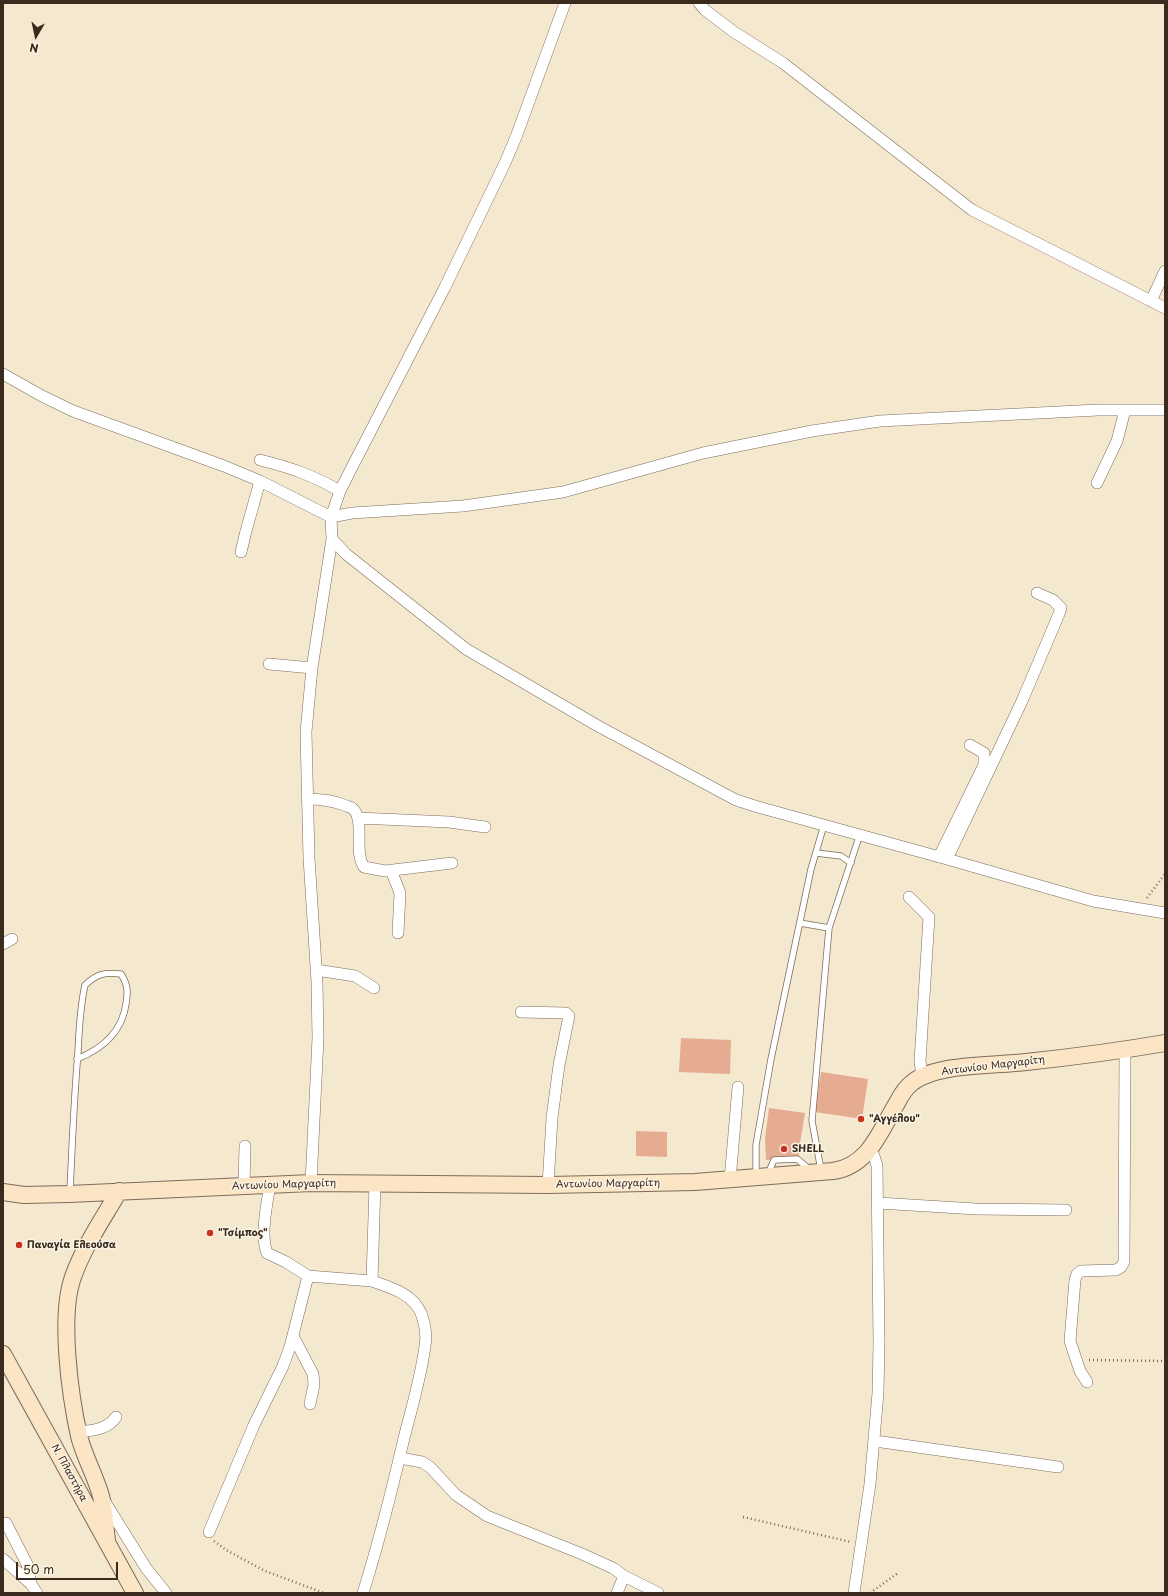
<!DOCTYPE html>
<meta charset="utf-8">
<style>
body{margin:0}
#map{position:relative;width:1168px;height:1596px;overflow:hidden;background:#f4e8cf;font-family:"Playpen Sans",sans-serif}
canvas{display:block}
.frame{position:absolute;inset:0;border:4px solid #3b2a1e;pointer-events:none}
.north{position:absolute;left:16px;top:16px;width:40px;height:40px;-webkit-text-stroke:3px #fcf5e5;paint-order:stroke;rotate:189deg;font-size:11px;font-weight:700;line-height:16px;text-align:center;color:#3b2a1e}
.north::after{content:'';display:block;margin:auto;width:14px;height:18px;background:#3b2a1e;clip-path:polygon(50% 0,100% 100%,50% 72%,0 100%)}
.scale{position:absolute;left:16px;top:1562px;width:102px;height:18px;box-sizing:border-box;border:2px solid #3b2a1e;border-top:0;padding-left:5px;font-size:12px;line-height:14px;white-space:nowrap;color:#3b2a1e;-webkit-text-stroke:3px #fcf5e5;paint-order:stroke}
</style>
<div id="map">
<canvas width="1168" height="1596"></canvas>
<div class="frame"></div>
<div class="north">N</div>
<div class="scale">50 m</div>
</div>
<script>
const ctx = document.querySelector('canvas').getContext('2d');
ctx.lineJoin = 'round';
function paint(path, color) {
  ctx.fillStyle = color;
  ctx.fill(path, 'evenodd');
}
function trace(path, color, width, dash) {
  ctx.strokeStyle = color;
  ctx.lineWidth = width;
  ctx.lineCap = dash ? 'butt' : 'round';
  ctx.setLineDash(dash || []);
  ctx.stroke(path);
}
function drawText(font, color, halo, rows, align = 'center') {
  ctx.font = font + ' "Playpen Sans",sans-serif';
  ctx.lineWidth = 3;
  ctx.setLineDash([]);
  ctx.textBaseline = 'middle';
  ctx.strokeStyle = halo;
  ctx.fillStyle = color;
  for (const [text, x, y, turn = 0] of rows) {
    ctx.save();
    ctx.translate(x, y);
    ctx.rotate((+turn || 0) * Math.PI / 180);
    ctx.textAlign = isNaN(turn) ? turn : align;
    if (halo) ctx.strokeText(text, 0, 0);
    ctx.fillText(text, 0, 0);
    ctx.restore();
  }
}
paint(new Path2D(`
 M681 1038 731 1040 730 1074 679 1072Z
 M821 1072 868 1079 862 1119 815 1112Z
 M769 1108 805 1113 800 1143H799V1158L766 1160 765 1138Z
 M636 1131 667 1132V1157L636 1156Z`), '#e5ac91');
const lane = new Path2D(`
 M816 853 841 856 851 863
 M800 923 829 928
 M770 1169 774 1160 797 1159 808 1168
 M821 1170 812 1121 829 928 860 834
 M756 1175V1145L771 1059 811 869 824 825
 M70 1192C72 1145 74 1099 78 1052 79 1030 80 1007 85 985 97 974 104 972 121 974 128 985 128 991 126 1004 122 1032 102 1049 77 1059`);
const street = new Path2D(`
 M699 3 705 10 734 32 783 63 972 210 1165 308
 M1151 301 1165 271
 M3 374 42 396 73 411 224 466 260 481 331 517 352 513 463 506 563 492 703 453 812 431 880 421 1098 410H1165
 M260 460C292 468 312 475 340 491
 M1097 483 1117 441 1125 410
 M332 539 346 554 466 649 598 726 736 800 758 807 947 859 1093 901 1165 913
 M241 552 246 531 260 481
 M269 664 312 668
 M307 799C320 799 331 800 344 805 346 806 350 807 352 808 366 819 353 851 364 867L385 871 452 863
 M358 818 449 822 485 827
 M939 857 984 765V753L970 745
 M947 859 1022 701 1059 614 1061 608 1053 600 1037 593
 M391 870 400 893 398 933
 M909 897 929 917 920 1061 922 1077
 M3 944 12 939
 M316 970 355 976 374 988
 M521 1012 566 1013 569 1016 559 1065 552 1118 548 1185
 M730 1180 738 1087
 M311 1183 318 1038 317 982 309 858 306 732 312 668 332 539 331 517 340 491 349 473 445 287 505 163 516 137 565 3
 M270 1184C267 1204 260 1235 267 1253L286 1262 308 1276 372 1281
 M244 1186 245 1146
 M878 1203 976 1209 1066 1210
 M293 1336 313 1374 314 1385 310 1404
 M1087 1382 1080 1371 1070 1341 1075 1280 1077 1274 1081 1271 1116 1270 1121 1267 1124 1262 1125 1050
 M79 1432C93 1430 107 1430 116 1417
 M875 1441 1058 1467
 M400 1458 422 1462 430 1467 456 1495 487 1516 582 1554 613 1568 624 1576
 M105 1502 146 1568 166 1593
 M6 1523 27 1564 31 1584
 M209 1532 254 1425 283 1366 290 1347 308 1276
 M3 1559 31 1584 37 1593
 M363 1593C379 1542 392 1490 404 1438 412 1407 421 1377 425 1346 427 1335 425 1324 421 1313 412 1293 391 1288 372 1281L375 1184
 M617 1593 624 1576 658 1593
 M854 1593 870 1484 878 1393 879 1344 877 1166 874 1156 868 1150`);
const secondary = new Path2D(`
 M3 1192 24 1195 69 1194 311 1183 548 1185 695 1182 833 1171C869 1166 880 1131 897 1103 901 1095 906 1087 913 1082 938 1063 995 1066 1026 1062 1073 1057 1119 1051 1165 1043
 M3 1354 135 1593
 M107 1541C105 1526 105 1510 101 1496 95 1475 84 1456 79 1436 70 1395 59 1316 73 1277 84 1246 103 1219 119 1191`);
trace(lane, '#7c6c5c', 7);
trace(street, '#7c6c5c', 12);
trace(secondary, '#7c6c5c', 18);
trace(new Path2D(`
 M1147 898 1165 874
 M1089 1360 1165 1361
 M743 1517 851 1542
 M214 1541 226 1550 265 1571 324 1593
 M870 1593 898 1573`), '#7c6c5c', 2.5, [1, 3]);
trace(lane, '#fff', 5.5);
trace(street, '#fff', 11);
trace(secondary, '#fce5c4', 16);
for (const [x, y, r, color] of [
 [861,1119,4,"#c8321e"],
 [784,1149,4,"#c8321e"],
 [210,1233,4,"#c8321e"],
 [19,1245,4,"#c8321e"]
]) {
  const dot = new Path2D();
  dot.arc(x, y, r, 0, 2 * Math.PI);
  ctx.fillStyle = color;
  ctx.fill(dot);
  trace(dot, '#fcf5e5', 1.5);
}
drawText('10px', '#3b2a1e', '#fcf5e5', [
 ["Αντωνίου Μαργαρίτη",993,1066,-7],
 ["Αντωνίου Μαργαρίτη",608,1184,-1],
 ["Αντωνίου Μαργαρίτη",284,1185,-2],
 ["Ν. Πλαστήρα",69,1473,61]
]);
drawText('bold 10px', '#3b2a1e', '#fcf5e5', [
 ["\"Αγγέλου\"",869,1119],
 ["SHELL",792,1149],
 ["\"Τσίμπος\"",218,1233],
 ["Παναγία Ελεούσα",27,1245]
], 'left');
</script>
